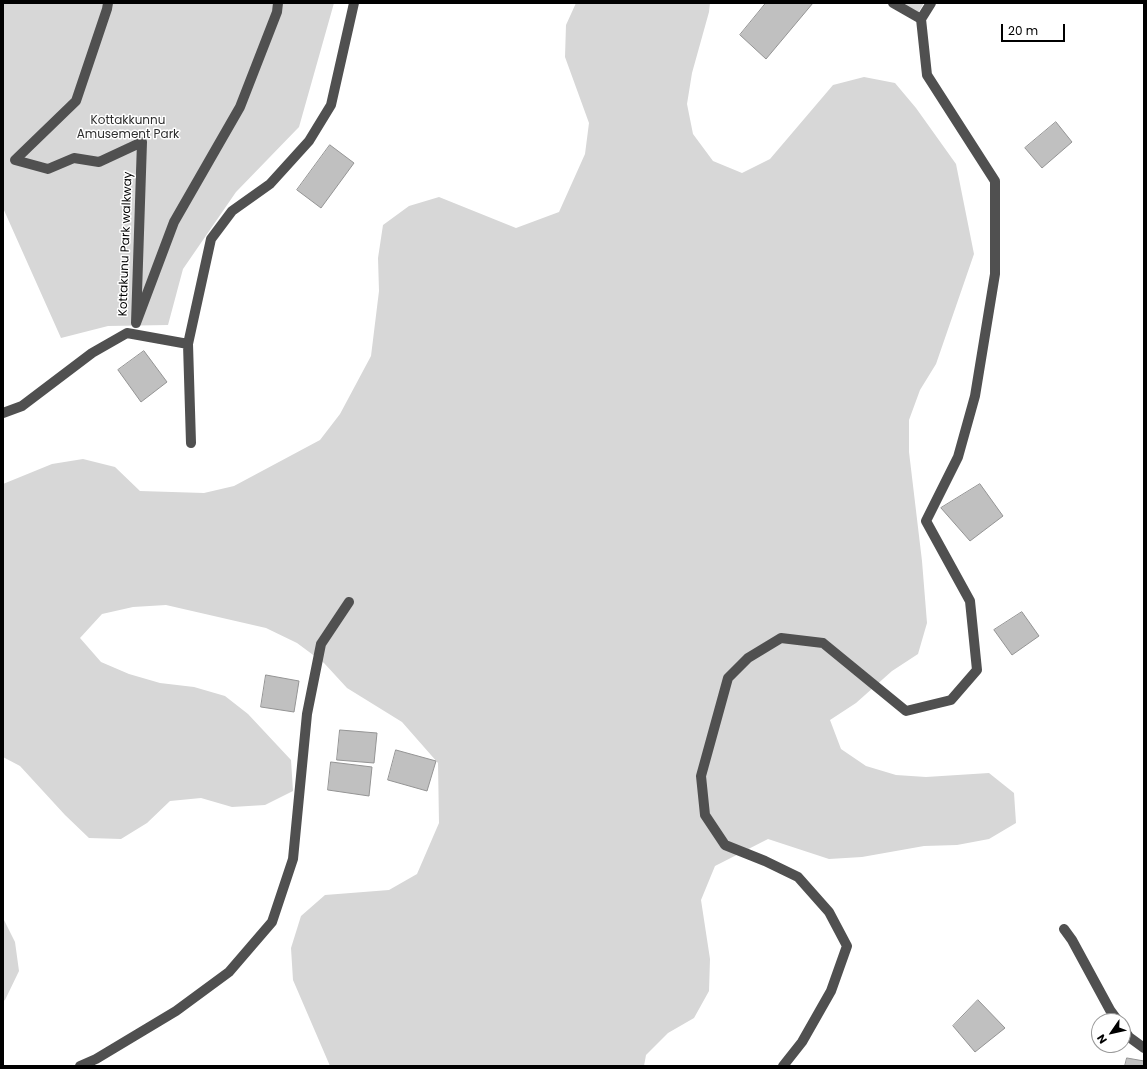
<!DOCTYPE html>
<style>
body{margin:0}
#map{position:relative;width:1147px;height:1069px;overflow:hidden;background:#fff;font-family:Poppins,sans-serif}
canvas{display:block}
.frame{position:absolute;inset:0;border:4px solid #000;pointer-events:none}
.north{position:absolute;left:1091px;top:1013px;width:40px;height:40px;box-sizing:border-box;background:#fff;border:1px solid #999;border-radius:50%;rotate:236deg;font-size:11px;font-weight:700;line-height:16px;text-align:center;color:#000}
.north::after{content:'';display:block;margin:auto;width:14px;height:18px;background:#000;clip-path:polygon(50% 0,100% 100%,50% 72%,0 100%)}
.scale{position:absolute;left:1001px;top:24px;width:64px;height:18px;box-sizing:border-box;border:2px solid #000;border-top:0;padding-left:5px;font-size:12px;line-height:14px;white-space:nowrap;color:#000;-webkit-text-stroke:3px #fff;paint-order:stroke}
</style>
<div id="map">
<canvas width="1147" height="1069"></canvas>
<div class="frame"></div>
<div class="north">N</div>
<div class="scale">20 m</div>
</div>
<script>
const ctx = document.querySelector('canvas').getContext('2d');
ctx.lineJoin = 'round';
function paint(path, color) {
  ctx.fillStyle = color;
  ctx.fill(path, 'evenodd');
}
function trace(path, color, width, dash) {
  ctx.strokeStyle = color;
  ctx.lineWidth = width;
  ctx.lineCap = dash ? 'butt' : 'round';
  ctx.setLineDash(dash || []);
  ctx.stroke(path);
}
function drawText(font, color, halo, rows, align = 'center') {
  ctx.font = font + ' Poppins,sans-serif';
  ctx.lineWidth = 3;
  ctx.setLineDash([]);
  ctx.textBaseline = 'middle';
  ctx.strokeStyle = halo;
  ctx.fillStyle = color;
  for (const [text, x, y, turn = 0] of rows) {
    ctx.save();
    ctx.translate(x, y);
    ctx.rotate((+turn || 0) * Math.PI / 180);
    ctx.textAlign = isNaN(turn) ? turn : align;
    if (halo) ctx.strokeText(text, 0, 0);
    ctx.fillText(text, 0, 0);
    ctx.restore();
  }
}
paint(new Path2D(`
 M3 3H334L299 127 236 192 183 269 168 325 108 326 61 338 3 208Z
 M576 3H710L709 12 692 73 687 104 693 134 713 161 742 173 770 159 833 85 864 77 895 83 916 108 956 164 974 254 936 364 920 390 909 420V452L922 561 927 623 918 654 892 671 856 703 830 720 841 749 866 766 896 775 926 777 989 773 1014 793 1016 823 989 839 957 845 924 846 862 857 829 859 768 839 715 866 701 900 710 959 709 991 694 1018 668 1033 646 1055 644 1066H330L293 980 291 948 301 916 325 895 389 890 417 874 439 823 438 763 402 722 347 688 324 663 297 643 266 628 166 605 133 607 102 614 80 638 101 662 129 674 160 683 194 687 225 696 248 714 291 760 293 791 265 805 232 807 201 798 170 801 147 823 121 839 89 838 65 815 20 766 3 757V484L52 464 83 459 115 467 140 491 204 493 234 486 320 440 340 414 371 356 379 291 378 258 383 225 409 206 439 197 516 228 559 212 585 154 589 123 565 57 566 25Z
 M901 3H924L918 13Z
 M3 918 15 942 19 971 5 1000 3 1001Z`), '#d7d7d7');
const building = new Path2D(`
 M766 3H813L766 59 740 35Z
 M1056 122 1072 142 1042 168 1025 148Z
 M330 145 354 163 321 208 297 190Z
 M144 351 167 382 141 402 118 370Z
 M980 484 1003 516 970 541 941 508Z
 M1022 612 1039 636 1012 655 994 630Z
 M266 675 299 681 294 712 261 707Z
 M340 730 377 733 374 763 337 760Z
 M396 750 436 761 427 791 388 780Z
 M331 762 372 767 369 796 328 790Z
 M978 1000 1005 1028 975 1052 953 1026Z
 M1127 1058 1144 1061V1066H1125Z`);
paint(building, '#c0c0c0');
trace(building, '#949494', 1);
trace(new Path2D(`
 M108 3 107 9 76 101 15 160 48 169 74 158 99 162 142 142 136 323 174 222 240 107 277 12 278 3
 M893 3 921 19
 M921 19 931 3
 M3 413 22 406 92 353 127 333 188 344
 M191 443 188 344 211 239 232 211 270 184 309 141 331 105 354 3
 M1064 929 1072 940 1110 1010 1118 1021
 M1123 1028 1129 1037 1144 1048
 M80 1066 96 1059 176 1011 229 972 272 922 293 859 307 714 321 644 349 602
 M783 1066 802 1042 831 991 847 946 829 912 798 877 765 861 725 845 705 815 701 776 728 678 748 658 781 638 823 643 906 711 951 700 977 670 970 601 926 521 958 457 975 396 995 274V181L927 75 921 19`), '#505050', 10);
drawText('12px', '#2e2e2e', '#fff', [
 ["Kottakkunnu",128,121],
 ["Amusement Park",128,135]
]);
drawText('12px', '#000', '#fff', [
 ["Kottakunu Park walkway",126,244,-88]
]);
</script>
